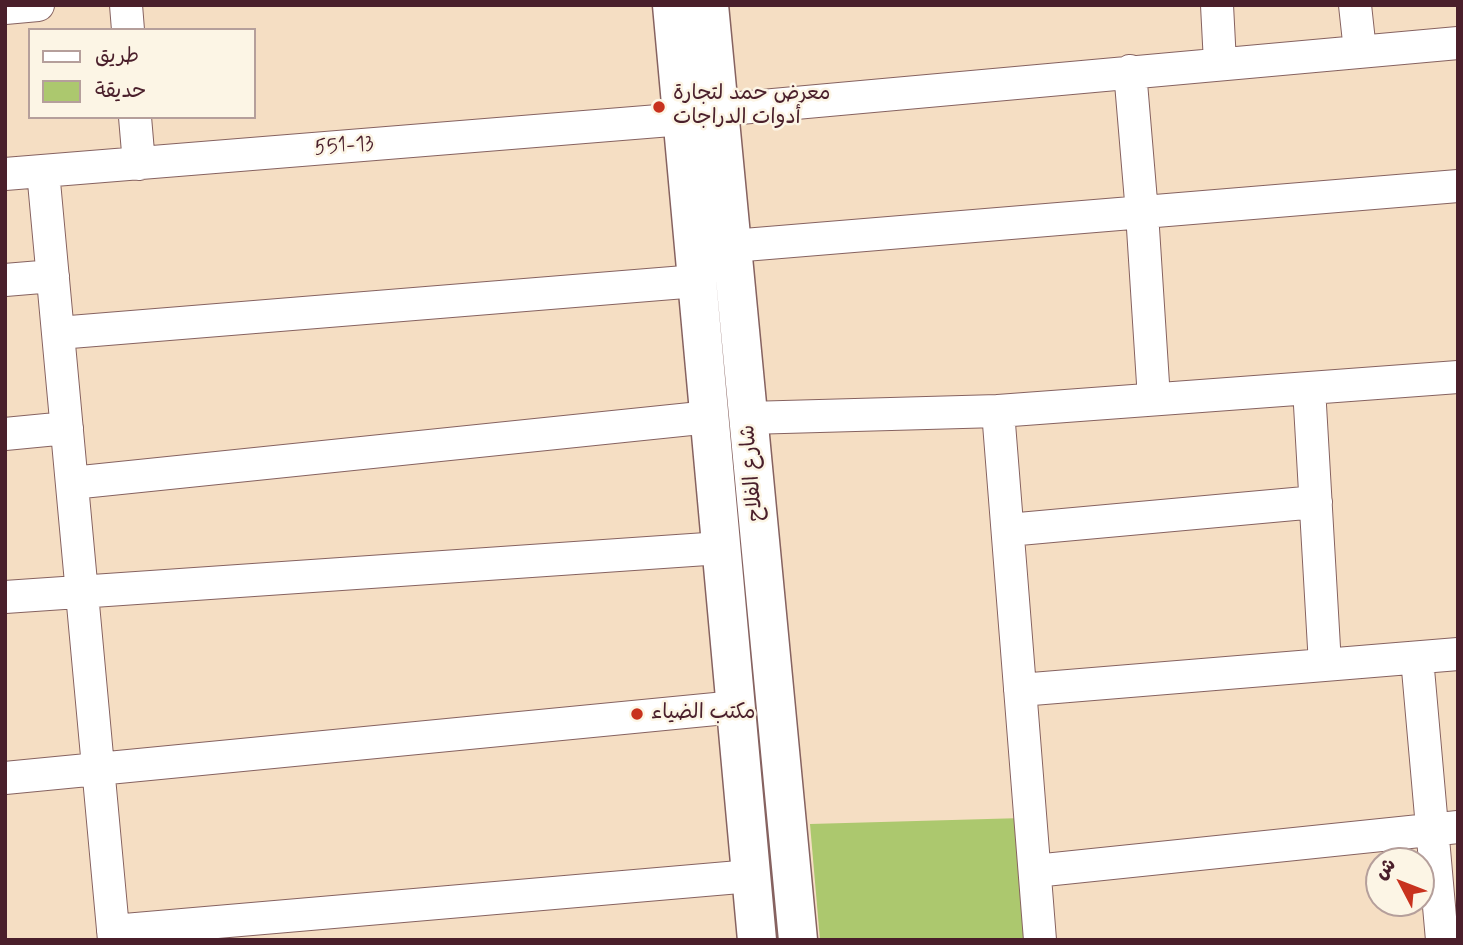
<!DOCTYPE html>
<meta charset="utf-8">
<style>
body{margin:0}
#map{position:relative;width:1463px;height:945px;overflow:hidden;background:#f5dec3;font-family:Mynerve,"Playpen Sans Arabic",sans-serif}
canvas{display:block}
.frame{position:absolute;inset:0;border:7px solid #4a1f2b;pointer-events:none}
.legend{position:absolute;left:28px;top:28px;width:228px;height:91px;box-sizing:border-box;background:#fcf5e5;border:2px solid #b59f9b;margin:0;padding:9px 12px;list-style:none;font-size:21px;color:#4a1f2b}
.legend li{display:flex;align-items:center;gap:14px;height:35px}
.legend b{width:35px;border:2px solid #b59f9b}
.north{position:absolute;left:1365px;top:847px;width:70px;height:70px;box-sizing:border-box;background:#fcf5e5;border:2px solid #b59f9b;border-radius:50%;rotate:312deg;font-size:19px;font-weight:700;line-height:28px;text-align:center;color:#4a1f2b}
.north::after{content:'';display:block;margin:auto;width:24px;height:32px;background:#c8321e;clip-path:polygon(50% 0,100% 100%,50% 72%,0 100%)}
</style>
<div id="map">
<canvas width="1463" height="945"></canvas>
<div class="frame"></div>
<ul class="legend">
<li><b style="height:9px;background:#fff"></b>طريق</li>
<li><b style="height:19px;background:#acc86e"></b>حديقة</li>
</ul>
<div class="north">ش</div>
</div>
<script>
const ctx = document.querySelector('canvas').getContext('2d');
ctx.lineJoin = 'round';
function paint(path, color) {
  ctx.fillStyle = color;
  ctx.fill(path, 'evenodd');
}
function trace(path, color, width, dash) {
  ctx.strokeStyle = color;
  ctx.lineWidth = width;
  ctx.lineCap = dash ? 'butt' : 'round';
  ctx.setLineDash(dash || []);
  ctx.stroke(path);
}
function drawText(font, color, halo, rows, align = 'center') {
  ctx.font = font + ' Mynerve,"Playpen Sans Arabic",sans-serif';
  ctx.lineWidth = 5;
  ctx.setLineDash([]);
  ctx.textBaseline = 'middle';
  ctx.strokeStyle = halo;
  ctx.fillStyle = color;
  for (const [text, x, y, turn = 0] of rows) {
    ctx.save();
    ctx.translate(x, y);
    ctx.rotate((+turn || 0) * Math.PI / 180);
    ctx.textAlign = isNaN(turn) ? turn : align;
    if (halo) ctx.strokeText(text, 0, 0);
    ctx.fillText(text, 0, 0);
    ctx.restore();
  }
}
paint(new Path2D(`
 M1023 818 1030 940H820L810 824Z`), '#acc86e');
const minor = new Path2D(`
 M126 5 128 30
 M1217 5 1220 63
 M1355 5 1360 51
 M5 8 38 5
 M1130 71 1142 213 1154 399
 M718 110 1458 43
 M135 117 139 164
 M43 171 114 940
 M5 174 683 119
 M732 246 1458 186
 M5 280 53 276
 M58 333 697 281
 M1309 388 1325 665
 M998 411 1040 940
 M748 418 998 411 1458 377
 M5 434 67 428
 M72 483 710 417
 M1008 530 1316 502
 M5 597 721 548
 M1417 658 1442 940
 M1020 690 1458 654
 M5 778 736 707
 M1035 871 1458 827
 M113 931 751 876`);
const major = new Path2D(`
 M672 5 757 940
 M709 5 798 940`);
trace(minor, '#866260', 34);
trace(major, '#866260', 41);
trace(minor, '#fff', 32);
trace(major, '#fff', 38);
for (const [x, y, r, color] of [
 [659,107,7,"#c8321e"],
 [637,714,7,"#c8321e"]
]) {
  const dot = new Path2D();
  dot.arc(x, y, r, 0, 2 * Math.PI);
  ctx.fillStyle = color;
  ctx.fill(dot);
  trace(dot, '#fcf5e5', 2.5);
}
drawText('21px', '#4a1f2b', '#fcf5e5', [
 ["معرض حمد لتجارة",673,95],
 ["أدوات الدراجات",673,119],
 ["مكتب الضياء",651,714]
], 'left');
drawText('21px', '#4a1f2b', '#fcf5e5', [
 ["551-13",344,147,-5],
 ["شارع الفلاح",753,473,-95]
]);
</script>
